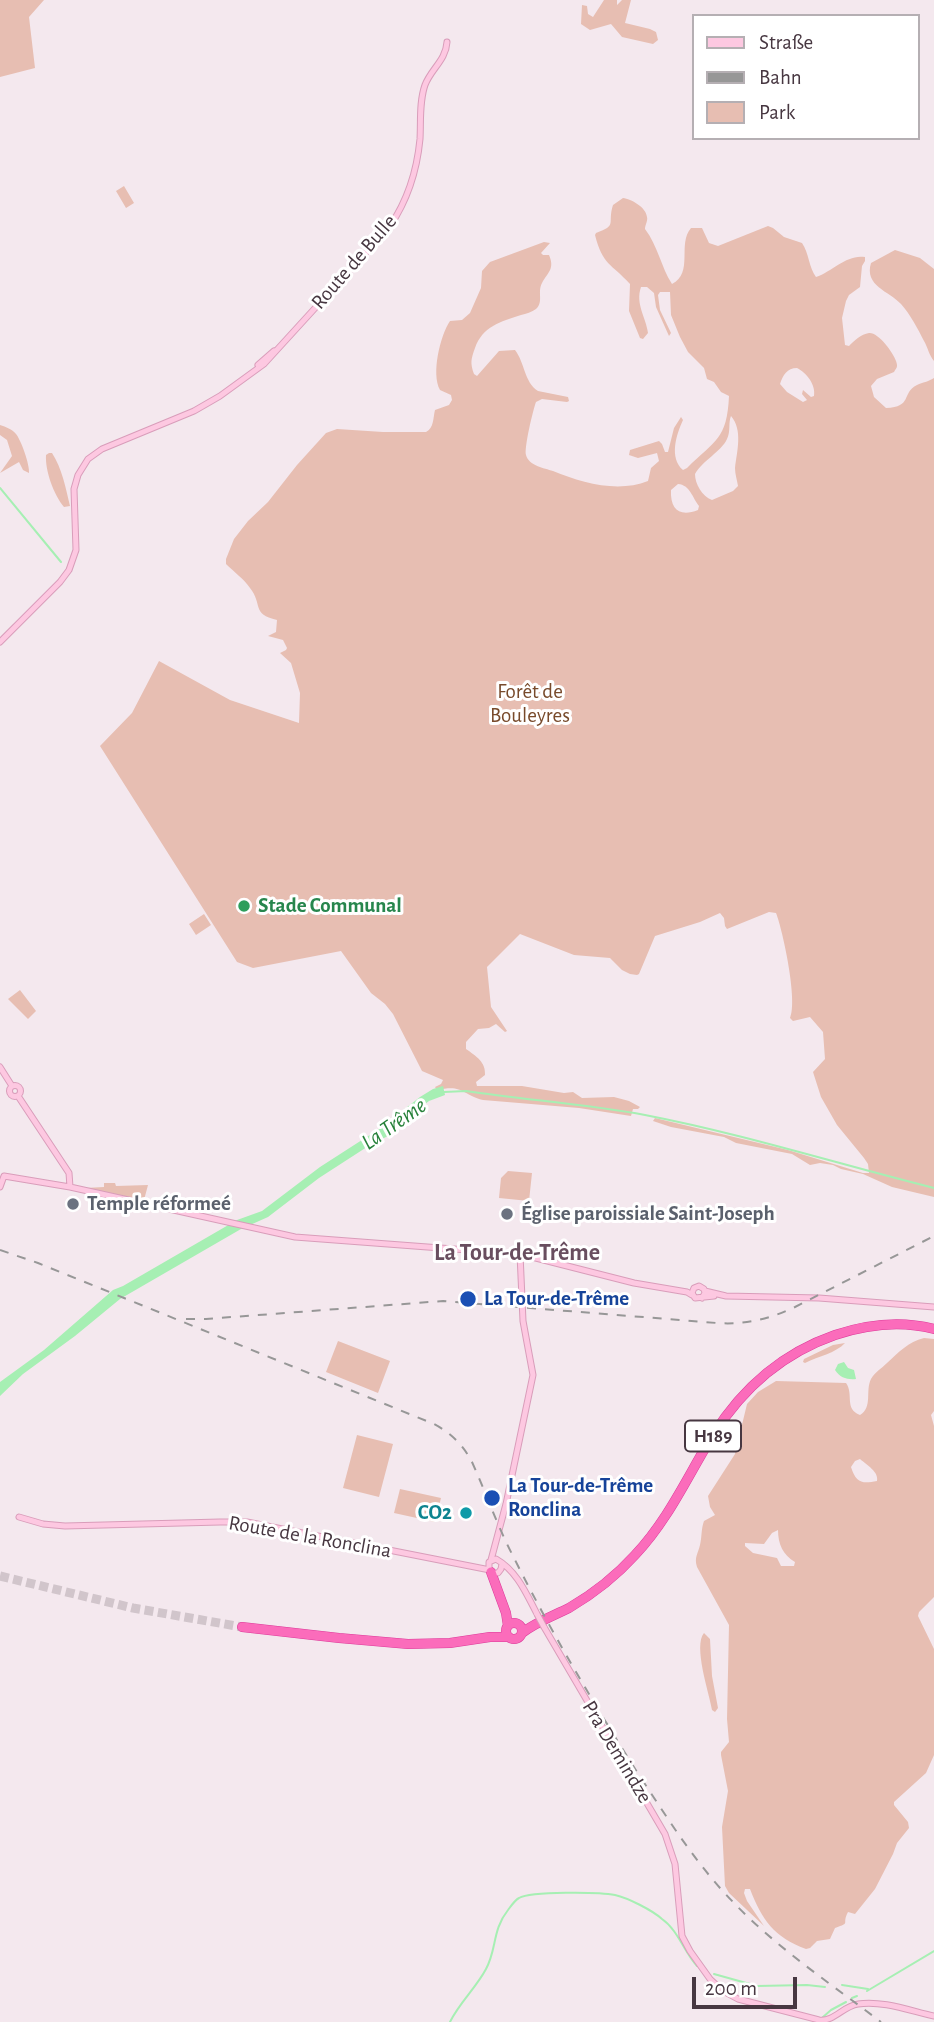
<!DOCTYPE html>
<meta charset="utf-8">
<style>
body{margin:0}
#map{position:relative;width:934px;height:2022px;overflow:hidden;background:#f4e8ee;font-family:"Alegreya Sans",sans-serif}
canvas{display:block}
.legend{position:absolute;left:692px;top:14px;width:228px;height:126px;box-sizing:border-box;background:#fff;border:2px solid #b5afb3;margin:0;padding:9px 12px;list-style:none;font-size:21px;color:#473741}
.legend li{display:flex;align-items:center;gap:14px;height:35px}
.legend b{width:35px;border:2px solid #b5afb3}
.scale{position:absolute;left:692px;top:1977px;width:105px;height:32px;box-sizing:border-box;border:4px solid #473741;border-top:0;padding-left:9px;font-size:21px;line-height:24px;white-space:nowrap;color:#473741;-webkit-text-stroke:5px #fff;paint-order:stroke}
</style>
<div id="map">
<canvas width="934" height="2022"></canvas>
<ul class="legend">
<li><b style="height:9px;background:#fdc8e1"></b>Straße</li>
<li><b style="height:9px;background:#979797"></b>Bahn</li>
<li><b style="height:19px;background:#e7beb2"></b>Park</li>
</ul>
<div class="scale">200 m</div>
</div>
<script>
const ctx = document.querySelector('canvas').getContext('2d');
ctx.lineJoin = 'round';
function paint(path, color) {
  ctx.fillStyle = color;
  ctx.fill(path, 'evenodd');
}
function trace(path, color, width, dash) {
  ctx.strokeStyle = color;
  ctx.lineWidth = width;
  ctx.lineCap = dash ? 'butt' : 'round';
  ctx.setLineDash(dash || []);
  ctx.stroke(path);
}
function drawText(font, color, halo, rows, align = 'center') {
  ctx.font = font + ' "Alegreya Sans",sans-serif';
  ctx.lineWidth = 6;
  ctx.setLineDash([]);
  ctx.textBaseline = 'middle';
  ctx.strokeStyle = halo;
  ctx.fillStyle = color;
  for (const [text, x, y, turn = 0] of rows) {
    ctx.save();
    ctx.translate(x, y);
    ctx.rotate((+turn || 0) * Math.PI / 180);
    ctx.textAlign = isNaN(turn) ? turn : align;
    if (halo) ctx.strokeText(text, 0, 0);
    ctx.fillText(text, 0, 0);
    ctx.restore();
  }
}
paint(new Path2D(`
 M0 0H44L29 17 35 68 0 77Z
 M604 0H617V5L622 0H631L625 23 650 29 656 32 658 40 653 44 622 37 611 24 590 30 581 24 582 5 587 6 588 14 593 17Z
 M124 186 134 203 126 208 116 191Z
 M623 198C631 199 646 207 647 217 648 221 645 225 645 229 658 246 661 267 672 284 694 273 677 244 691 228H702L709 243 718 246 768 226 773 228 784 237 802 243C809 253 809 268 816 277 833 271 847 254 865 257V261L862 266 860 287 849 295 846 301 842 318 845 345 849 346C854 341 861 334 869 333 878 332 893 352 896 361 898 367 897 367 894 372L877 379 871 386 874 397 886 408C913 407 901 393 917 385 923 382 928 382 934 378V1197L892 1187 863 1174 841 1169 833 1165 820 1163 810 1165 792 1154 736 1143 724 1137 671 1127 653 1121 655 1118 788 1150 863 1173H869L868 1164 864 1158 837 1125 821 1097 813 1072 825 1059 823 1032 810 1017 793 1021 790 1018C798 1001 783 931 776 913L769 912 727 929 725 926 724 918 720 913 700 922 655 936 639 974 637 975 630 974 622 970 610 958 574 955 520 934 487 967 491 1007 507 1031 505 1032 496 1024 489 1028 478 1029 466 1042V1049C476 1056 486 1062 485 1075L476 1082 477 1086H522L564 1093 573 1092 582 1098 614 1097 629 1101 640 1107 638 1109H633L631 1116 579 1108 483 1100C461 1094 463 1084 437 1090L435 1087 441 1084 443 1080 422 1071 393 1014 385 1004 371 993 341 951 253 968 237 962 100 746 132 713 159 661 230 700 299 723 300 693 291 663 280 653 286 650 287 648 283 640 268 636 276 632 277 620C251 614 263 604 250 588 244 579 234 572 226 564V559L234 539 248 521 268 502 297 465 326 433 337 429 383 432H426C434 428 433 418 435 410L449 405 452 400 451 395 440 390C431 374 440 336 450 321L462 320 470 313 481 288 482 271 490 262 544 242 550 243 541 253 543 255H549C555 269 548 272 542 283 537 292 544 302 536 309 532 312 526 314 521 315 500 322 483 326 475 348 471 359 470 363 474 374L477 376 499 351 515 350C525 363 524 382 538 391L568 397 569 401 567 402 542 399 536 402C533 410 524 448 526 455 529 466 544 468 553 471 582 483 618 493 648 481L651 468 659 461 657 453 638 458 629 455 630 450 659 441 662 444 665 452H668L674 428 681 417 683 420C676 435 669 458 683 470L687 468C715 440 727 440 729 396L721 392 714 382 707 379 704 368 688 352 680 337 671 315 670 292H660L658 295 660 310 671 333 669 336 656 307 654 293 647 287H641C635 304 646 317 648 333L643 339 640 338 629 311 630 284C611 263 603 266 595 235L596 233C618 225 607 224 613 205ZM797 368C807 373 816 385 814 396L811 397 803 390 802 394 807 400 803 402 787 392 780 384C783 375 787 368 797 368ZM731 416C743 430 737 451 735 468 735 474 737 480 738 486L733 491 712 500C702 496 695 484 695 474 703 460 721 452 727 439 731 431 728 423 731 416ZM678 484C690 485 692 497 699 506L698 510C680 517 670 510 671 490Z
 M895 250 920 258 934 269V361C929 355 928 348 924 341 918 329 910 314 901 304 889 291 864 286 871 263Z
 M0 425C6 427 12 429 16 434 21 440 30 465 29 473L23 470 19 462 0 473 12 456 7 440 0 435Z
 M49 453H52C62 468 66 489 70 506L64 507C54 495 45 471 46 455Z
 M204 914 211 925 196 935 189 924Z
 M20 990 36 1011 28 1019 8 999Z
 M508 1171 532 1173 529 1201 499 1198 501 1178Z
 M104 1183H115L116 1186 148 1185 144 1200 85 1188 104 1187Z
 M924 1338 934 1339V1411L931 1415 934 1426V1597L919 1612 918 1616 934 1649V1755L926 1773 894 1802V1805L908 1822 909 1828 897 1843 893 1854 875 1889 855 1914 848 1912C841 1925 852 1922 835 1928L830 1939 817 1941 810 1948 806 1949C774 1937 762 1920 750 1889H745L744 1893 747 1901 764 1926 729 1893 725 1886 722 1827 728 1791 721 1755V1752L729 1742 727 1719 729 1625 697 1567C694 1557 698 1554 700 1545 702 1537 701 1529 704 1521L715 1515 710 1507 708 1496 735 1454 747 1404 758 1392 776 1381 846 1383C854 1394 844 1409 860 1415 873 1407 865 1391 871 1379 875 1372 882 1368 887 1363 899 1352 908 1342 924 1338ZM860 1459C867 1465 879 1472 877 1481 862 1484 856 1483 851 1467L855 1461ZM778 1530C778 1544 783 1555 795 1562L794 1566H781L777 1558 753 1553 745 1546V1543L764 1544 772 1533Z
 M338 1341 390 1361 378 1393 326 1372Z
 M845 1343C836 1353 819 1356 805 1363L803 1362 804 1359 833 1345Z
 M357 1435 393 1444 379 1497 343 1488Z
 M400 1489 441 1498 435 1522 394 1513Z
 M704 1633 710 1639 712 1676 718 1708 715 1712 712 1710C709 1692 693 1646 704 1633Z`), '#e7beb2');
paint(new Path2D(`
 M443 1086 445 1095 429 1101 399 1124 390 1135 370 1145 319 1178 268 1217 241 1229 120 1299 75 1336 23 1374 0 1396V1382L44 1350 113 1290 123 1286 237 1220 262 1211 320 1167 379 1129 420 1097 433 1089Z
 M844 1362 848 1368 854 1370 856 1379C848 1380 840 1378 835 1370L838 1364Z`), '#a6efb3');
trace(new Path2D(`
 M0 488 61 562
 M444 1092 466 1091C525 1100 586 1104 645 1115 743 1134 838 1164 934 1188
 M714 1974 757 1986 807 1985 825 1987
 M842 1985 868 1989
 M867 1991 934 1951
 M852 1998 857 1996
 M823 2017 831 2010 846 2002
 M450 2022C459 2003 476 1988 486 1969 497 1949 492 1930 508 1910 511 1906 515 1900 519 1898 531 1891 600 1892 615 1895 628 1898 652 1910 662 1919 678 1930 684 1952 697 1966`), '#a6efb3', 2);
trace(new Path2D(`
 M0 1576 133 1608 242 1627`), '#d1c5cb', 9, [9, 4.5]);
const secondary = new Path2D(`
 M258 365 274 351
 M0 642 60 582 69 570 76 550 74 489 78 475 88 459 102 449 194 411 220 396 264 364 390 226C407 201 417 170 420 139 421 122 419 102 425 85 431 69 446 60 447 42
 M0 1067 12 1086
 M9.5 1091a5.5 5.5 0 1 1 11 0a5.5 5.5 0 1 1-11 0Z
 M18 1096 69 1173 70 1187
 M0 1187 4 1176 70 1187 295 1237 520 1254 634 1283 687 1292 692 1295
 M705 1291 726 1296 819 1298 934 1307
 M702 1298 705 1293 704 1289 699 1286 694 1288 692 1293 695 1298 714 1296
 M19 1517 43 1524 65 1526 220 1522H247L490 1570
 M491 1560 506 1504 533 1375 523 1321 520 1254
 M502 1564 501 1569 498 1573H492L489 1568V1562L496 1559C517 1571 526 1593 537 1614
 M544 1627 665 1834 675 1864 682 1936 690 1951 710 1979 723 1991 738 1999 819 2020C834 2022 843 2006 858 2004 882 2000 911 2011 934 2016`);
const highway = new Path2D(`
 M491 1572 506 1613 508 1626
 M506 1631a8 8 0 1 1 16 0a8 8 0 1 1-16 0Z
 M242 1627 339 1638 408 1644 450 1643 490 1637H509
 M522 1633C536 1622 553 1616 569 1608 593 1594 616 1576 635 1555 669 1519 688 1475 713 1435 742 1389 783 1353 835 1335 868 1324 900 1320 934 1329`);
trace(secondary, '#d99dba', 7);
trace(highway, '#db3b99', 10);
trace(secondary, '#fdc8e1', 5);
trace(highway, '#fb6cbb', 9);
trace(new Path2D(`
 M0 1250 38 1263 434 1424C451 1433 463 1445 472 1462 486 1493 497 1525 512 1554 550 1630 593 1703 639 1775 668 1819 696 1864 733 1902 777 1948 831 1984 881 2022
 M186 1319H206L443 1301 717 1323C745 1325 770 1319 795 1307L934 1236`), '#979797', 2, [9, 9]);
const secondaryBridge = new Path2D(`
 M537 1614 544 1627`);
trace(secondaryBridge, '#d99dba', 7, []);
trace(secondaryBridge, '#fdc8e1', 5);
for (const [x, y, r, color] of [
 [244,906,7,"#2e9e5b"],
 [73,1204,7,"#6b7280"],
 [507,1214,7,"#6b7280"],
 [468,1299,9,"#1a4fb4"],
 [492,1498,9,"#1a4fb4"],
 [466,1513,7,"#0f9aa8"]
]) {
  const dot = new Path2D();
  dot.arc(x, y, r, 0, 2 * Math.PI);
  ctx.fillStyle = color;
  ctx.fill(dot);
  trace(dot, '#fff', 2.5);
}
for (const [x, y, w] of [
 [713,1436,56]
]) {
  const box = new Path2D();
  box.roundRect(x - w / 2, y - 15.5, w, 31, 5);
  ctx.fillStyle = '#fff';
  ctx.fill(box);
  trace(box, '#473741', 2);
}
drawText('bold 19px', '#473741', null, [
 ["H189",713,1436]
]);
drawText('21px', '#473741', '#fff', [
 ["Route de Bulle",354,262,-49],
 ["Route de la Ronclina",310,1537,10],
 ["Pra Demindze",617,1752,59]
]);
drawText('21px', '#784a2b', '#fff', [
 ["Forêt de",530,692],
 ["Bouleyres",530,716]
]);
drawText('bold 21px', '#27864d', '#fff', [
 ["Stade Communal",258,906]
], 'left');
drawText('bold 21px', '#5b616d', '#fff', [
 ["Temple réformeé",87,1204],
 ["Église paroissiale Saint-Joseph",521,1214]
], 'left');
drawText('bold 21px', '#164399', '#fff', [
 ["La Tour-de-Trême",484,1299],
 ["La Tour-de-Trême",508,1486],
 ["Ronclina",508,1510]
], 'left');
drawText('bold 21px', '#0d838f', '#fff', [
 ["CO2",452,1513]
], 'right');
drawText('italic 23px', '#27813a', '#fff', [
 ["La Trême",394,1124,-35]
]);
drawText('bold 24px', '#694e5f', '#fff', [
 ["La Tour-de-Trême",517,1253]
]);
</script>
